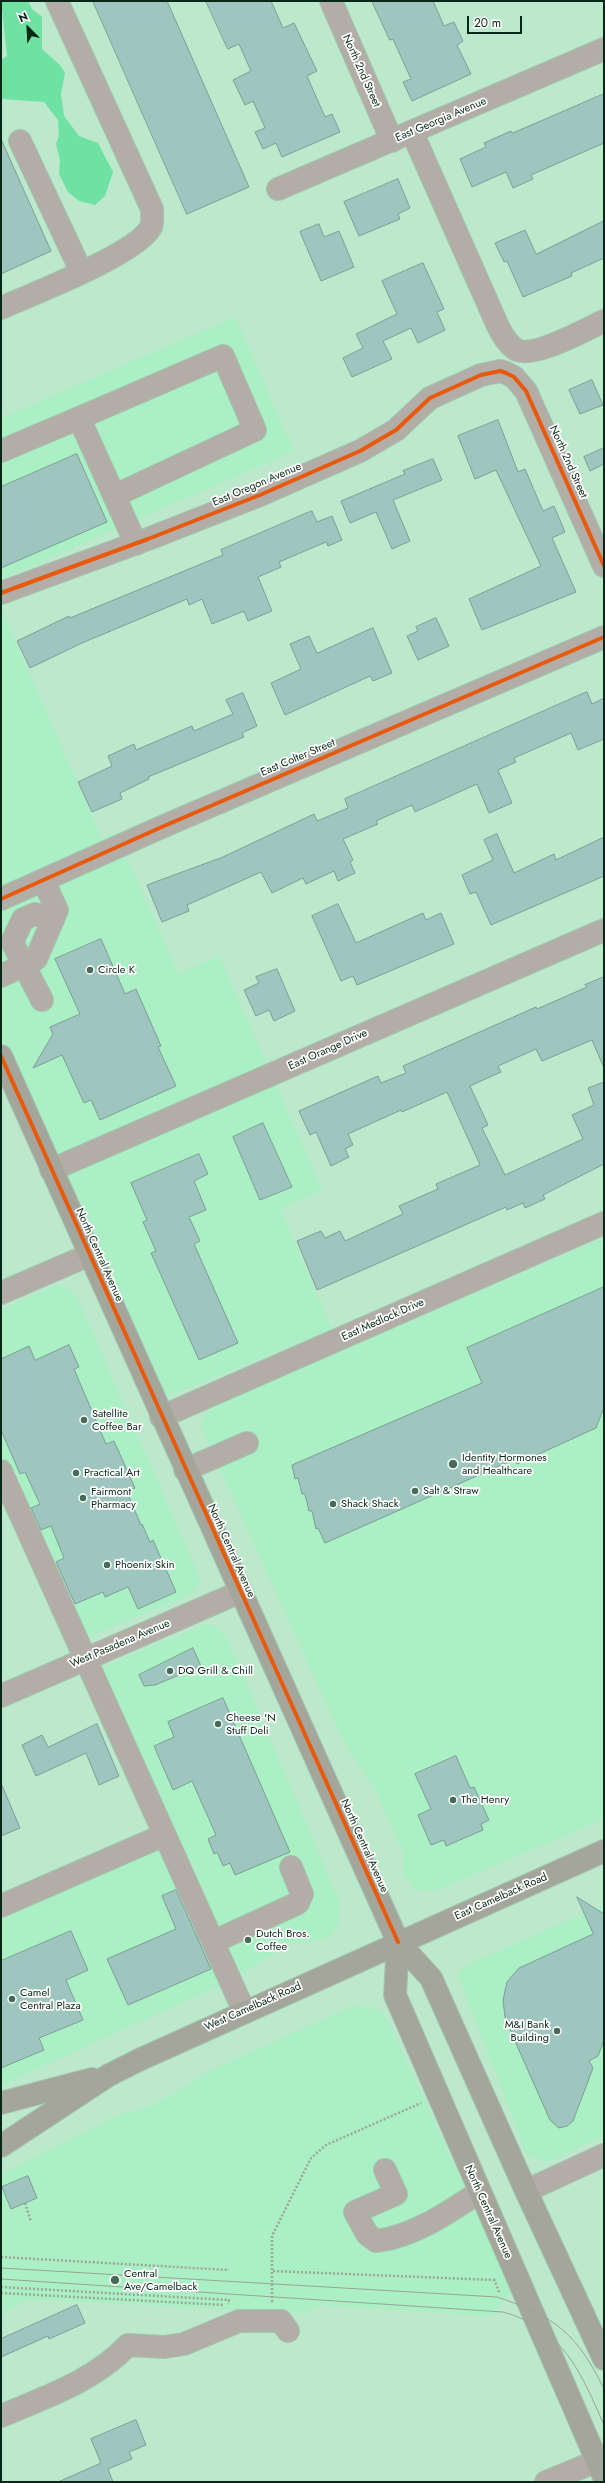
<!DOCTYPE html>
<style>
body{margin:0}
#map{position:relative;width:605px;height:2483px;overflow:hidden;background:#bce8cc;font-family:Jost,sans-serif}
canvas{display:block}
.frame{position:absolute;inset:0;border:2px solid #072816;pointer-events:none}
.north{position:absolute;left:8px;top:8px;width:40px;height:40px;-webkit-text-stroke:3px #fff;paint-order:stroke;rotate:336deg;font-size:11px;font-weight:700;line-height:16px;text-align:center;color:#072816}
.north::after{content:'';display:block;margin:auto;width:14px;height:18px;background:#072816;clip-path:polygon(50% 0,100% 100%,50% 72%,0 100%)}
.scale{position:absolute;left:467px;top:16px;width:55px;height:18px;box-sizing:border-box;border:2px solid #072816;border-top:0;padding-left:5px;font-size:12px;line-height:14px;white-space:nowrap;color:#072816;-webkit-text-stroke:3px #fff;paint-order:stroke}
</style>
<div id="map">
<canvas width="605" height="2483"></canvas>
<div class="frame"></div>
<div class="north">N</div>
<div class="scale">20 m</div>
</div>
<script>
const ctx = document.querySelector('canvas').getContext('2d');
ctx.lineJoin = 'round';
function paint(path, color) {
  ctx.fillStyle = color;
  ctx.fill(path, 'evenodd');
}
function trace(path, color, width, dash) {
  ctx.strokeStyle = color;
  ctx.lineWidth = width;
  ctx.lineCap = dash ? 'butt' : 'round';
  ctx.setLineDash(dash || []);
  ctx.stroke(path);
}
function drawText(font, color, halo, rows, align = 'center') {
  ctx.font = font + ' Jost,sans-serif';
  ctx.lineWidth = 3.5;
  ctx.setLineDash([]);
  ctx.textBaseline = 'middle';
  ctx.strokeStyle = halo;
  ctx.fillStyle = color;
  for (const [text, x, y, turn = 0] of rows) {
    ctx.save();
    ctx.translate(x, y);
    ctx.rotate((+turn || 0) * Math.PI / 180);
    ctx.textAlign = isNaN(turn) ? turn : align;
    if (halo) ctx.strokeText(text, 0, 0);
    ctx.fillText(text, 0, 0);
    ctx.restore();
  }
}
paint(new Path2D(`
 M235 317 294 451 1 579V418Z
 M1 609 102 839 116 833 178 974 219 956 322 1190 280 1209 332 1329 154 1402 1 1055Z
 M604 1238V1819L437 1890 422 1891 414 1888 403 1874 404 1854 374 1787 345 1745 201 1427 202 1419 214 1406Z
 M62 1285 76 1295 198 1574 199 1585 191 1594 78 1641 1 1471V1310L54 1286Z
 M204 1625H214L226 1636 340 1903 338 1926 328 1938 290 1944 225 1983 1 2085V1894L150 1829 85 1674Z
 M604 1905V2135L547 2162 527 2155 457 1973 473 1962Z
 M355 2005 378 2009 385 2015 512 2290 491 2316 322 2305 304 2313 30 2299 1 2312V2175L121 2114 145 2108 173 2094 211 2070Z`), '#abefc4');
paint(new Path2D(`
 M1 1H28L32 9 42 17V49L60 65 65 73 61 94 64 116 79 136 98 143 113 172 105 196 95 205 79 201 68 192 59 174 60 160 56 144 59 135 58 120 44 102 1 99V60L7 56Z`), '#6fe1a3');
const building = new Path2D(`
 M93 1H167L249 187 187 214Z
 M206 1H271L283 28 294 23 317 71 307 76 325 117 332 114 340 132 282 157 276 143 263 149 255 132 265 128 253 101 245 105 233 80 251 71 239 44 228 49Z
 M372 1H433L444 26 454 22 463 41 457 45 471 74 412 101 403 82 411 79 393 39 390 40Z
 M604 94V143L531 175 533 179 513 188 506 172 472 187 460 159 486 147 484 143 511 131 512 133Z
 M1 139 51 251 1 274Z
 M398 179 410 208 398 214 400 219 359 236 344 202Z
 M604 221V258L571 273 572 276 523 297 507 261 504 262 495 243 525 230 536 254Z
 M319 224 324 237 339 231 354 267 321 281 300 232Z
 M423 263 444 309 437 312 445 330 418 343 411 328 383 341 392 359 352 377 343 358 363 348 356 334 397 314 382 281Z
 M592 380 603 405 580 414 569 390Z
 M498 420 518 472 525 469 543 511 554 506 565 532 552 538 576 592 482 630 469 599 541 566 496 470 475 479 458 436Z
 M604 448V464L590 471 584 457Z
 M77 454 107 522 1 568V487Z
 M433 459 442 480 393 500 410 541 392 549 376 512 350 523 341 501 405 474 403 471Z
 M312 511 317 522 332 516 342 540 328 546 326 542 279 562 281 567 258 577 272 611 248 621 244 611 212 624 202 599 189 605 187 599 82 643 30 668 17 641 69 616 70 618 223 555 221 550Z
 M436 618 449 646 418 660 407 636 418 631 416 627Z
 M373 628 392 673 373 681 370 676 285 715 271 683 301 669 290 644 309 636 317 653Z
 M587 692 592 704 604 698V739L578 750 571 733 514 758 516 762 498 770 512 803 489 813 477 784 415 812 412 805 376 821 378 824 343 839 353 860 350 862 355 873 338 881 334 871 306 884 303 878 272 893 261 872 187 905 189 911 162 922 147 885 223 857 314 814 317 821 348 808 345 799Z
 M243 693 257 726 242 733 244 737 148 777 149 779 120 793 122 799 92 812 78 782 112 766 108 756 134 744 136 750 192 726 194 731 233 714 226 700Z
 M497 834 514 873 554 854 556 860 604 837V876L491 925 476 892 470 894 462 875 493 860 484 840Z
 M338 904 356 943 423 913 426 920 441 913 454 944 357 985 353 976 341 981 312 916Z
 M101 939 125 994 136 989 161 1046 158 1047 176 1086 100 1120 91 1100 84 1103 62 1055 33 1068 53 1034 50 1027 80 1014 55 959Z
 M277 969 295 1011 274 1021 269 1010 256 1016 244 990 259 983 256 977Z
 M604 977V1068L592 1040 542 1061 536 1049 498 1066 501 1072 470 1086 488 1125 482 1128 505 1175 583 1139 572 1115 594 1105 588 1088 604 1082V1164L543 1195 545 1199 525 1208 523 1203 507 1210 506 1207 317 1290 297 1241 321 1231 325 1238 340 1231 345 1241 403 1214 399 1206 438 1189 436 1184 480 1165 447 1092 402 1112 401 1110 348 1134 353 1145 345 1149 349 1157 331 1166 316 1132 310 1135 299 1111 378 1076 381 1083 406 1073 403 1066 536 1007 537 1009 587 987 585 985Z
 M263 1123 292 1187 260 1200 233 1137Z
 M199 1154 208 1174 194 1181 206 1210 189 1217 200 1241 194 1244 238 1343 199 1360 151 1253 156 1251 143 1222 147 1220 131 1183Z
 M604 1287V1407L596 1428 517 1464 515 1459 325 1543 318 1528 316 1529 312 1511H309L305 1494H302L298 1478 295 1479 292 1465 482 1383 467 1348Z
 M69 1345 79 1367 74 1369 106 1444 114 1441 135 1488 127 1492 141 1525 142 1524 150 1542 153 1540 176 1592 138 1609 128 1587 105 1597 103 1592 75 1604 56 1562 64 1558 51 1526 41 1530 31 1508 40 1504 25 1472 20 1474 1 1430V1359L29 1346 35 1360Z
 M193 1648 201 1666 155 1685 144 1686 139 1675Z
 M223 1698 290 1852 235 1875 230 1863 223 1866 217 1852 214 1854 208 1839 216 1835 192 1781 173 1790 154 1746 174 1737 168 1722Z
 M97 1724 119 1776 99 1785 86 1753 36 1776 22 1745 42 1735 48 1747Z
 M456 1756 470 1788 474 1787 489 1820 481 1824 483 1830 446 1846 444 1840 431 1845 418 1815 431 1809 415 1774Z
 M1 1783 20 1828 1 1836Z
 M176 1890 211 1969 128 2005 107 1959 176 1929 162 1896Z
 M577 1897 604 1914V2040L598 2056 589 2061 593 2068 573 2121 567 2126 559 2128 550 2120 518 2048 505 2017 503 2000 507 1982 519 1968 593 1934Z
 M71 1931 88 1970 66 1980 83 2020 39 2038 44 2050 1 2068V1961Z
 M28 2176 37 2198 11 2209 2 2187Z
 M77 2305 85 2323 49 2339 48 2336 1 2357V2339Z
 M136 2420 146 2445 129 2452 132 2459 108 2469 113 2482H58L101 2463 91 2439Z`);
paint(building, '#9ec5be');
trace(building, '#7b9f96', 1);
const minor = new Path2D(`
 M331 1 392 141
 M412 132 497 324C501 333 507 343 515 349 532 360 586 329 604 321
 M20 141 81 271
 M278 189 604 49
 M1 308C32 294 137 254 151 227 153 222 152 214 152 209L57 1
 M79 418 223 356 255 430 114 496
 M1 451 79 418 136 544
 M1 593 148 539 260 495 360 451 396 430 430 398 481 375 500 371 506 373 514 377 526 391 604 566
 M1 899 164 826 604 637
 M1 976 36 959 57 910 43 880
 M42 1000 12 942 23 919 35 914 53 920
 M51 1170 604 930
 M1 1293 89 1255
 M161 1417 604 1223
 M185 1470 247 1443
 M1 1471 9 1489
 M1 1492 9 1489 244 2011
 M1 1696 240 1592
 M1 1906 164 1835
 M213 1942 298 1903 302 1894 291 1867
 M385 2170 396 2194 355 2212 367 2234 376 2241C412 2237 450 2212 479 2192
 M526 2191 604 2155
 M1 2416C46 2397 94 2381 128 2345L164 2347 184 2344 239 2321H281L288 2331
 M546 2482 597 2461`);
const major = new Path2D(`
 M1 1056 398 1942 431 1978 526 2191 604 2359
 M398 1942 395 1995 604 2477
 M1 2103 92 2079
 M1 2146 109 2075 141 2059 604 1851`);
trace(minor, '#a2c6b0', 24);
trace(major, '#a2c6b0', 24);
trace(new Path2D(`
 M25 2203 31 2222
 M1 2257 229 2270
 M273 2271 494 2280
 M494 2279 499 2292
 M1 2287 229 2300 228 2304
 M1 2293 224 2305
 M272 2302V2236L311 2158 326 2145 421 2103`), '#9aa799', 2.5, [2, 2]);
trace(minor, '#b2ada6', 22);
trace(major, '#a5a69b', 22);
trace(new Path2D(`
 M1 2268 497 2297C554 2316 577 2333 604 2389
 M1 2279 503 2312C564 2329 581 2373 604 2425`), '#98a498', 1);
trace(new Path2D(`
 M1 593 148 539 260 495 360 451 396 430 430 398 481 375 500 371 506 373 514 377 526 391 604 566
 M1 899 164 826 604 637
 M1 1056 398 1942`), '#e8590c', 4);
for (const [x, y, r, color] of [
 [90,970,4,"#466b56"],
 [84,1420,4,"#466b56"],
 [453,1464,5,"#466b56"],
 [76,1473,4,"#466b56"],
 [415,1491,4,"#466b56"],
 [83,1498,4,"#466b56"],
 [333,1504,4,"#466b56"],
 [107,1565,4,"#466b56"],
 [170,1671,4,"#466b56"],
 [218,1724,4,"#466b56"],
 [453,1800,4,"#466b56"],
 [248,1940,4,"#466b56"],
 [12,1999,4,"#466b56"],
 [557,2031,4,"#466b56"],
 [115,2280,5,"#466b56"]
]) {
  const dot = new Path2D();
  dot.arc(x, y, r, 0, 2 * Math.PI);
  ctx.fillStyle = color;
  ctx.fill(dot);
  trace(dot, '#fff', 1.5);
}
drawText('11px', '#072816', '#fff', [
 ["North 2nd Street",361,71,66],
 ["East Georgia Avenue",441,120,-23],
 ["North 2nd Street",568,462,66],
 ["East Oregon Avenue",257,485,-23],
 ["East Colter Street",298,758,-23],
 ["East Orange Drive",328,1050,-24],
 ["North Central Avenue",99,1255,66],
 ["East Medlock Drive",383,1320,-24],
 ["North Central Avenue",231,1551,66],
 ["West Pasadena Avenue",120,1644,-23],
 ["North Central Avenue",364,1846,66],
 ["East Camelback Road",501,1897,-24],
 ["West Camelback Road",253,2007,-24],
 ["North Central Avenue",488,2212,66]
]);
drawText('11px', '#072816', '#fff', [
 ["Circle K",98,970],
 ["Satellite",92,1414],
 ["Coffee Bar",92,1427],
 ["Identity Hormones",462,1458],
 ["and Healthcare",462,1471],
 ["Practical Art",84,1473],
 ["Salt & Straw",423,1491],
 ["Fairmont",91,1492],
 ["Pharmacy",91,1505],
 ["Shack Shack",341,1504],
 ["Phoenix Skin",115,1565],
 ["DQ Grill & Chill",178,1671],
 ["Cheese 'N",226,1718],
 ["Stuff Deli",226,1731],
 ["The Henry",461,1800],
 ["Dutch Bros.",256,1934],
 ["Coffee",256,1947],
 ["Camel",20,1993],
 ["Central Plaza",20,2006],
 ["M&I Bank",549,2025,"right"],
 ["Building",549,2038,"right"],
 ["Central",124,2274],
 ["Ave/Camelback",124,2287]
], 'left');
</script>
